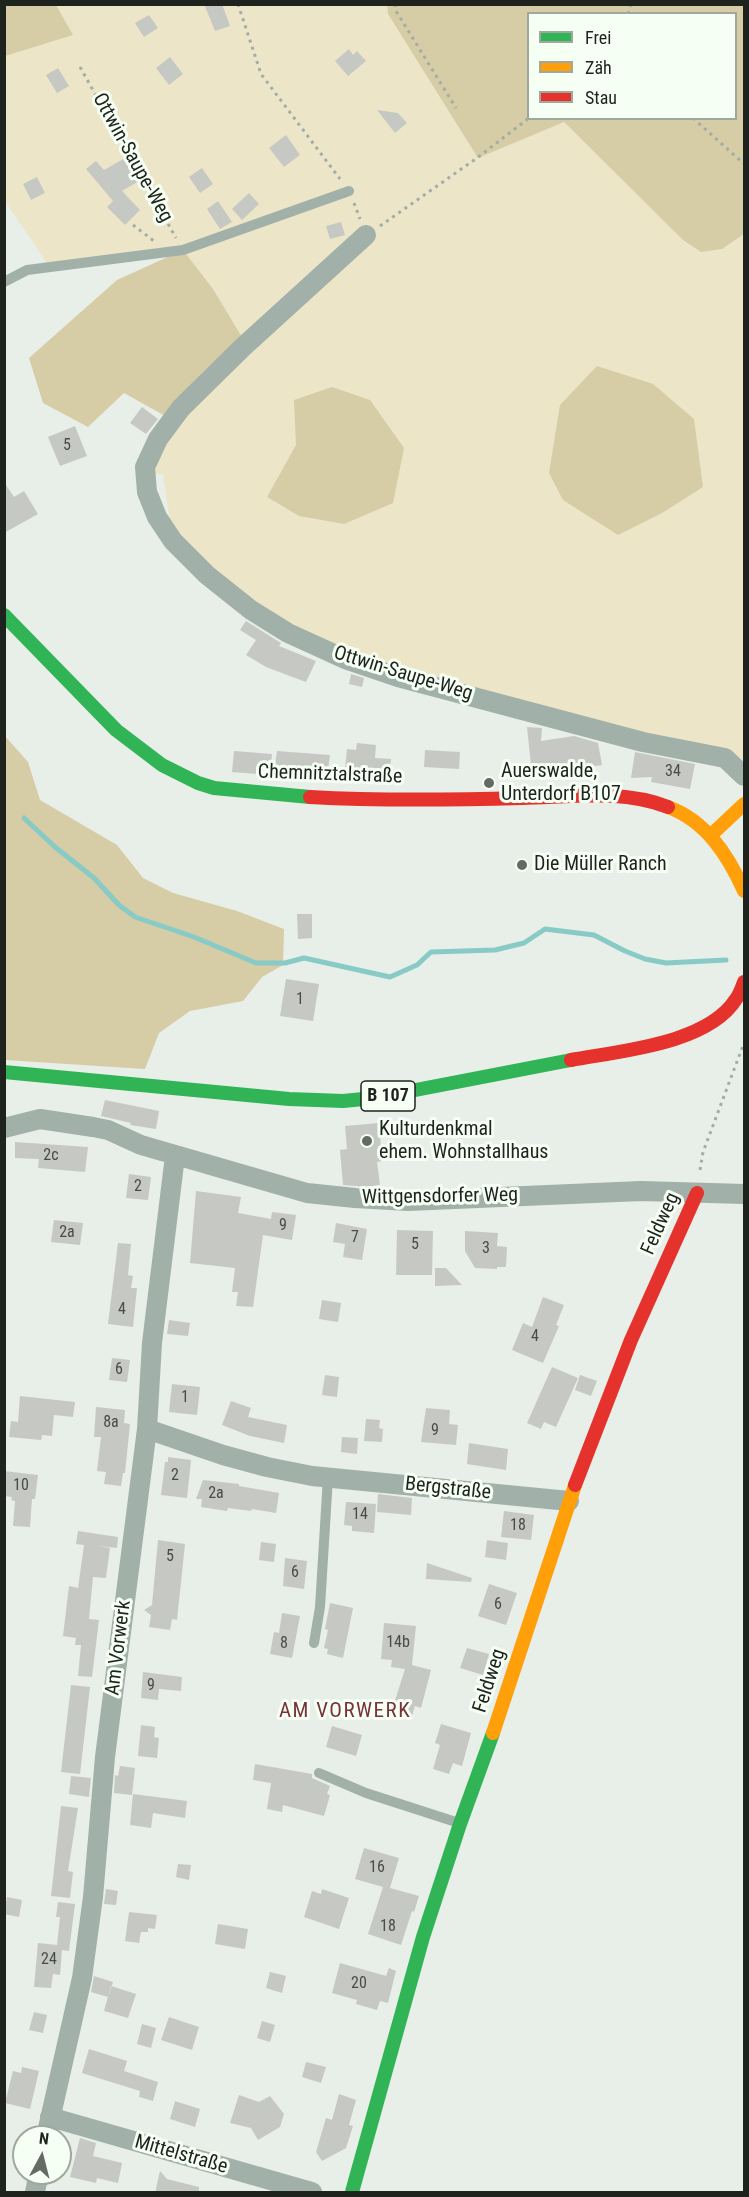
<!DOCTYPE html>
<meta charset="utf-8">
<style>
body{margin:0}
#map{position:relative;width:749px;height:2197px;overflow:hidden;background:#e8eee8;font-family:"Roboto Condensed",sans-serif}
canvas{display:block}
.frame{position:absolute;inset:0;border:6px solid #1e231e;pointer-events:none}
.legend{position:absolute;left:527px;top:12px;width:210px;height:108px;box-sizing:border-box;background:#f5fff4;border:2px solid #9fa79e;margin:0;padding:8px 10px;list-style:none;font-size:18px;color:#1e231e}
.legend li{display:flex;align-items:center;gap:12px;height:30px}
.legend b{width:30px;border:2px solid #9fa79e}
.north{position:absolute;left:12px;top:2125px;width:60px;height:60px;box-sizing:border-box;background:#f5fff4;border:2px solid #9fa79e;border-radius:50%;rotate:7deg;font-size:16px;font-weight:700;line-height:24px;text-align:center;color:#1e231e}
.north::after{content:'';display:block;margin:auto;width:21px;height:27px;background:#656a65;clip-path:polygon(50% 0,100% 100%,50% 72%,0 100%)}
</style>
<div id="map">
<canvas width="749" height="2197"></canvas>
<div class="frame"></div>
<ul class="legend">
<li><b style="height:8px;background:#30b455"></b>Frei</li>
<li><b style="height:8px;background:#ff9f0a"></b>Zäh</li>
<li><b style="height:8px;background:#e5322d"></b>Stau</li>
</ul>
<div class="north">N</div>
</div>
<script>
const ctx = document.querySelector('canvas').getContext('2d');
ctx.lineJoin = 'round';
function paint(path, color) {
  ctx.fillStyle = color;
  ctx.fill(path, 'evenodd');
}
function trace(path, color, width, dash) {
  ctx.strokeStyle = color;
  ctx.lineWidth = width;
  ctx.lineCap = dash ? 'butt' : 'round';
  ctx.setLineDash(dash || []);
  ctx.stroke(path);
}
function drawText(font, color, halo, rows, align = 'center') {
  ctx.font = font + ' "Roboto Condensed",sans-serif';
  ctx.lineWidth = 6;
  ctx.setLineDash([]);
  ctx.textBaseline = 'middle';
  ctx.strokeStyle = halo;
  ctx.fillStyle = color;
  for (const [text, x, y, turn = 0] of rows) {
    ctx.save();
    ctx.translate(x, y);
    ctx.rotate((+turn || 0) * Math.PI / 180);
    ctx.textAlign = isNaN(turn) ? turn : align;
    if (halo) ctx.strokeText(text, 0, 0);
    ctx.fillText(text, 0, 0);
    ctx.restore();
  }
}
paint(new Path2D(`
 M56 5H387L388 14 478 157 564 122 683 240 701 252 722 249 744 234V760L534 710 369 663 291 630 216 572 187 544 170 520 163 474 139 473 167 417 202 373 242 337 213 289 183 250 47 263 5 201 4 56 72 35ZM296 445 344 524 299 516 267 497Z`), '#ece5c8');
paint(new Path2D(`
 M5 4 56 5 73 35 5 56Z
 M387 5H744V234L722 249 701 252 683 240 564 122 478 158 388 14ZM528 14H736V118H528Z
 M183 250 213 289 242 337 202 373 167 417 124 393 88 427 43 403 29 358 117 280Z
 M597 366 653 384 694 419 703 487 662 513 618 535 563 500 549 473 560 405Z
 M332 387 370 400 404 448 393 503 344 524 299 516 267 497 296 445 294 400Z
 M4 735 28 762 40 800 117 845 143 878 173 893 237 911 284 929 283 965 262 977 243 1001 190 1011 159 1033 145 1069 5 1060Z`), '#d6cca5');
trace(new Path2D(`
 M24 818 55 847 94 878 119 905 135 917 194 937 256 963H285L304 958 390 977 417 965 431 952 495 950 524 943 545 929 594 935 625 951 645 959 666 963 726 960`), '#87cac6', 5);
paint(new Path2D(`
 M204 4H222L230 26 215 31Z
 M149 15 158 28 144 37 135 23Z
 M349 49 353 55 357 51 366 61 348 76 335 61Z
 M170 57 183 74 169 85 156 68Z
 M58 68 69 86 57 93 46 75Z
 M377 110 398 113 407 123 395 133Z
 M286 135 300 155 284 167 269 148Z
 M125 158 139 181 122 191 140 210 125 225 107 207 113 201 86 169 96 161 104 170Z
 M202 168 213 184 200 193 189 177Z
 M37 177 45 193 31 200 23 184Z
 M249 193 259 204 242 220 232 209Z
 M218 201 232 222 220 229 207 209Z
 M341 222 345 235 330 239 326 226Z
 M142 407 158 419 146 434 130 423Z
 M75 426 87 456 60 466 48 437Z
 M4 482 14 497 24 491 38 514 4 533Z
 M246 621 281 643 279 646 316 661 306 682 266 667 246 655 256 640 240 630Z
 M351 674 364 678 362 687 349 684Z
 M527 727 542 728 541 741 574 736 598 743 602 765 532 775Z
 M357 743 376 745 375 758 391 759 389 773 345 769 347 749 356 750Z
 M425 750 460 752 459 769 424 767Z
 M234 751 272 754 270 775 232 772Z
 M277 751 330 755 327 777 305 774 306 768 275 765Z
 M635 752 695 764 690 789 651 782 652 777 631 778Z
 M297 914H312V938L298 939Z
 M286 979 319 984 313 1021 280 1016Z
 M105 1100 159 1111 156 1129 130 1125 131 1123 101 1116Z
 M379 1123 382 1161 377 1162 380 1185 367 1187 343 1185 340 1150 347 1149 345 1126Z
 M15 1142 88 1147 85 1172 38 1168 39 1159 15 1158Z
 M129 1174 151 1177 148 1200 126 1198Z
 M196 1191 241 1197 238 1213 271 1219 272 1212 296 1215 292 1240 263 1235 253 1307 236 1306 238 1292H232L235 1268 190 1263Z
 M54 1220 83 1223 80 1245 51 1242Z
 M336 1223 367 1229 362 1260 343 1257 345 1244 333 1242Z
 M397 1230 433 1231 432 1275H396Z
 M465 1231 498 1233 497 1246 507 1247 506 1267H497V1269L475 1268 465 1251Z
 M118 1243 131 1244 128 1275 133 1276 131 1288H137L133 1327 108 1324Z
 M435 1268H446L462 1285 435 1286Z
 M543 1297 564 1305 556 1325 559 1326 543 1363 512 1350 523 1323 532 1327Z
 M322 1300 341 1303 338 1322 319 1319Z
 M169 1320 190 1323 188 1336 167 1334Z
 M112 1358 130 1360 127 1382 109 1380Z
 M552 1367 578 1378 556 1427 544 1422 541 1429 527 1423Z
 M325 1375 339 1377 337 1397 322 1395Z
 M580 1375 597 1381 591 1396 575 1390Z
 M172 1384 200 1387 197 1415 169 1412Z
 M20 1396 75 1402 73 1417 54 1415 52 1436 42 1435 41 1440 9 1437 11 1421 18 1422Z
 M231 1401 251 1408 248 1417 287 1425 284 1443 250 1436 222 1425Z
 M96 1407 125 1410 124 1423 130 1424 125 1473H123L121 1486 104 1484 106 1472 97 1471 101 1437H94Z
 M426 1408 450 1410 449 1424 458 1425 456 1445 421 1442Z
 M366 1419 380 1420 379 1428 383 1429 382 1442 364 1441Z
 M342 1437 358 1438 357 1454 341 1452Z
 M469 1443 508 1449 506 1470 467 1464Z
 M168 1457 191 1460 187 1498 161 1495 165 1462H168Z
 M4 1471 38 1475 35 1499H32L30 1527 13 1526 15 1501 11 1500 12 1497 4 1496Z
 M203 1480 239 1484V1486L279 1493 276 1513 252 1509 251 1511 228 1508 227 1511 201 1507 202 1499H196Z
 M378 1494 412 1498 411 1515 377 1512Z
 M346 1502 376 1504 374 1533 352 1531V1526L344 1525Z
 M504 1511 534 1515 531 1540 501 1537Z
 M78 1531 118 1537 117 1548 98 1546 110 1548 106 1578 93 1577 89 1619 99 1620 92 1677 78 1676 81 1645H75L76 1638 63 1636 69 1586 78 1588 84 1545 76 1544Z
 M158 1540 185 1544 177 1620 172 1619 170 1630 149 1627 151 1615 144 1610 152 1605Z
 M487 1540 508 1543 506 1560 485 1557Z
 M261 1542 276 1544 274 1562 259 1560Z
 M285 1558 307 1561 304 1589 283 1586Z
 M427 1563 472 1578 471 1582 426 1579Z
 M489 1584 517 1593 506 1625 478 1616Z
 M330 1603 353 1608 343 1658 327 1654 328 1649 324 1648 328 1630 325 1629Z
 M282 1613 300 1616 292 1658 270 1654 274 1632 279 1633Z
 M384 1623 416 1626 412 1665 431 1670 421 1708 415 1706 411 1719 391 1713 405 1669 391 1667 392 1660 381 1659Z
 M467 1648 489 1654 483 1675 460 1668Z
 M143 1672 182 1677 181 1691 159 1689 158 1700 141 1698Z
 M71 1685 90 1687 80 1774 61 1772Z
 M441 1724 471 1733 462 1766 453 1763 449 1774 433 1769 440 1745 435 1743Z
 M141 1725 155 1727 154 1737 159 1738 157 1758 138 1756Z
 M332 1726 362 1735 356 1756 326 1747Z
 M255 1764 312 1774V1778L330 1786 327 1794 330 1795 324 1816 283 1805 282 1812 267 1809 271 1783 253 1780Z
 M120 1766 135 1768 132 1795 114 1793 115 1775 118 1776Z
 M71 1776 91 1778 89 1797 69 1794Z
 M133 1794 187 1801 185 1818 153 1813 151 1828 130 1825Z
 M61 1806 78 1808 68 1871 73 1872 70 1898 51 1896Z
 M364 1848 399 1858 390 1888 419 1896 414 1912 412 1911 401 1945 368 1934 383 1887 355 1879Z
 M178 1864 191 1865 189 1880 176 1877Z
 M106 1889 118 1891 116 1905 104 1904Z
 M322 1889 349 1898 339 1929 304 1917 312 1891 321 1894Z
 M7 1897 22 1900 19 1917 4 1914Z
 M58 1902 75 1904 69 1951 62 1950 60 1975 53 1974 51 1988 34 1987 38 1943 57 1945 60 1917H56Z
 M129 1912 157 1915 155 1929 148 1928V1932H141L139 1943 125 1941Z
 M218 1924 248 1929 245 1949 215 1944Z
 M340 1963 386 1976 389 1968 396 1971 388 2003 380 2001 377 2010 356 2004 357 2000 332 1993Z
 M270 1972 286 1976 282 1993 266 1988Z
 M94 1976 113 1982 108 1997 91 1992Z
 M111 1986 136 1994 128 2018 104 2011Z
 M34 2012 47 2015 43 2033 29 2030Z
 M169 2017 199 2027 192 2050 161 2040Z
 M262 2021 275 2025 270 2042 257 2038Z
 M142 2024 156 2028 151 2048 137 2044Z
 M89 2049 127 2061 124 2071 158 2082 153 2101 139 2097 140 2091 82 2073Z
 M306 2062 326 2067 321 2083 302 2077Z
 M22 2067 39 2071 30 2109 5 2103 13 2071 21 2073Z
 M339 2094 356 2100 349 2125 353 2126 346 2148 322 2161 316 2152 326 2118 332 2120Z
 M239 2095 259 2102 270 2096 284 2114 280 2127 258 2140 251 2128 230 2123Z
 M175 2101 200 2109 195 2127 170 2119Z
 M80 2138 96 2143 93 2156 122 2163 118 2183 97 2178 96 2183 70 2177Z
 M160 2171 167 2179 199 2187V2193H155Z`), '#c6c9c3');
trace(new Path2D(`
 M238 4 261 74 340 179
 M395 4 396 11 456 108
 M628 14 631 4
 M80 67 176 238
 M693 118 744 164
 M354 203 360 219
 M133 225 154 241
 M380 226 477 158 529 118
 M700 1170 703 1152 744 1043`), '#a2ada7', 3, [3, 4.5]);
trace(new Path2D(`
 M4 282 27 270 183 250 349 191
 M314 1643 320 1607 328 1477
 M319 1773 366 1793 459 1823`), '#a1b0a8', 10);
trace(new Path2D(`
 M366 235 243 347 181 408 158 439 145 467 147 492 157 517 173 541 207 575 251 610 288 633 345 659 398 677 643 742 725 758 744 776
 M4 1128 40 1119 93 1127 108 1130 141 1145 307 1193 355 1198 408 1201 641 1191 744 1194
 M147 1429 223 1455 267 1467 312 1476 569 1501
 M50 2117 312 2192
 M46 2137 82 1978 93 1897 105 1757 147 1429 152 1343 175 1156
 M35 2192 39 2173`), '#a1b0a8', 20);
trace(new Path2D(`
 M4 615 116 730 162 765 198 783 214 788 310 797
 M4 1072 289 1099 343 1101 374 1098 571 1060
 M352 2192 423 1937 460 1824 493 1733`), '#30b455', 14);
trace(new Path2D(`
 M668 807C706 821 728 855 744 891
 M710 836 744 804
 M493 1733 575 1485`), '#ff9f0a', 14);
trace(new Path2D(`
 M310 797C381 801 452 800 522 798 570 797 622 789 668 807
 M571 1060C619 1051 708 1044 736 999 740 994 742 987 744 982
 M575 1485 631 1340 697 1193`), '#e5322d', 14);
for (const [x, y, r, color] of [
 [489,783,6,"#656a65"],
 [522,865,6,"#656a65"],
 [367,1141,6,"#656a65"]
]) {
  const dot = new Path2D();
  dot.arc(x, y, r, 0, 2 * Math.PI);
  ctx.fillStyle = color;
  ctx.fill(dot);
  trace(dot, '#f5fff4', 2);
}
drawText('16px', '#484c47', null, [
 ["5",67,446],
 ["34",673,772],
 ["1",300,1000],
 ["2c",51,1156],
 ["2",138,1187],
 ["9",283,1226],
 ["2a",67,1233],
 ["7",355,1238],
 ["5",415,1245],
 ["3",486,1249],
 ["4",122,1310],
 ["4",535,1337],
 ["6",119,1370],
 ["1",185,1398],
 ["8a",111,1423],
 ["9",435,1431],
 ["2",175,1476],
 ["10",21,1486],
 ["2a",216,1494],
 ["14",360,1515],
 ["18",518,1526],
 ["5",170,1557],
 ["6",295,1573],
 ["6",498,1605],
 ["14b",398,1643],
 ["8",284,1644],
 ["9",151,1686],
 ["16",377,1868],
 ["18",388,1927],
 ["24",49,1960],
 ["20",359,1984]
]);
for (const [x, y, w] of [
 [388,1096,54]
]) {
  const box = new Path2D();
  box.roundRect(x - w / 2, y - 15, w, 30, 4.5);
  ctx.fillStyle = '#f5fff4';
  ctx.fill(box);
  trace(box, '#1e231e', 1.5);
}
drawText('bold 18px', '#1e231e', null, [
 ["B 107",388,1096]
]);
drawText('20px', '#1e231e', '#f5fff4', [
 ["Ottwin-Saupe-Weg",132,158,61],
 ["Ottwin-Saupe-Weg",403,674,17],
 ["Chemnitztalstraße",330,775,2],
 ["Wittgensdorfer Weg",440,1197,-1],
 ["Feldweg",661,1224,-66],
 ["Bergstraße",448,1489,6],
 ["Am Vorwerk",119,1648,-83],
 ["Feldweg",490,1681,-72],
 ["Mittelstraße",181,2155,16]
]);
drawText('20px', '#1e231e', '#f5fff4', [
 ["Auerswalde,",501,772],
 ["Unterdorf B107",501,795],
 ["Die Müller Ranch",534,865],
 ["Kulturdenkmal",379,1130],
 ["ehem. Wohnstallhaus",379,1153]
], 'left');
ctx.letterSpacing = '1.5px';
drawText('21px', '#79323a', '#f5fff4', [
 ["AM VORWERK",345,1712]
]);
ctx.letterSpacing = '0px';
</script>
